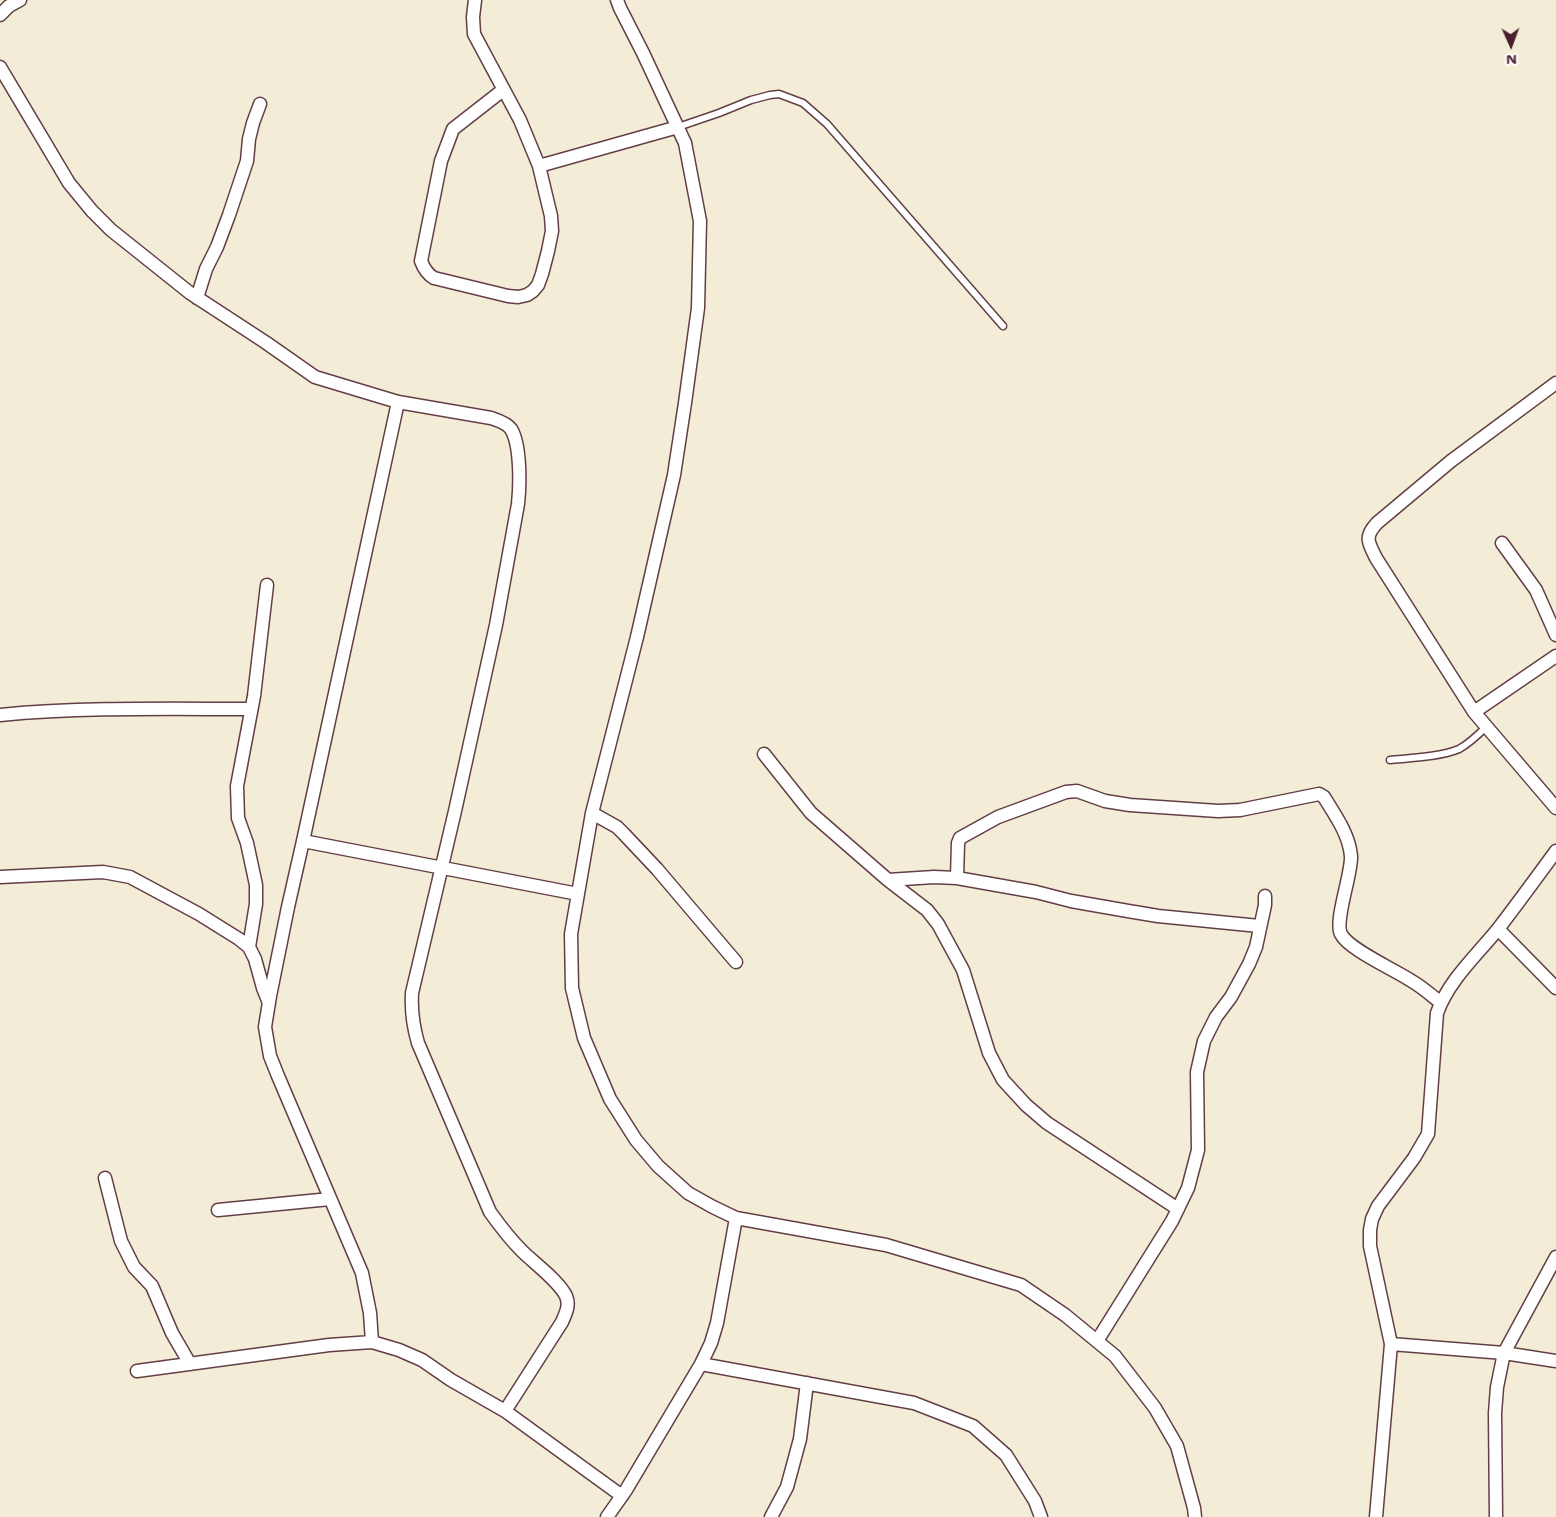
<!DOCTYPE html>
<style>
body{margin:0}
#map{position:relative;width:1556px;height:1517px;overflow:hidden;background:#f3edd8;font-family:"Shantell Sans",sans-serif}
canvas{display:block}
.north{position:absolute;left:1486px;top:20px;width:50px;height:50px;-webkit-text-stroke:4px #fff;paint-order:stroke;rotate:178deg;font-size:14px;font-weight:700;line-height:20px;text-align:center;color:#4a1f2b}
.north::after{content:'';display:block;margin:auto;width:18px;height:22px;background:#4a1f2b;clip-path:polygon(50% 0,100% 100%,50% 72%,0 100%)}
</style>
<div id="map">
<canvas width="1556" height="1517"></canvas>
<div class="north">N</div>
</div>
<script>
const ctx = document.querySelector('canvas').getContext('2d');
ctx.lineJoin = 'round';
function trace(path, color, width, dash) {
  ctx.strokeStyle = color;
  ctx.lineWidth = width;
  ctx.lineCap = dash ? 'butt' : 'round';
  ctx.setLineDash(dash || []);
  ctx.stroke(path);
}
const lane = new Path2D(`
 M678 127 719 113 751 100 770 95 779 94 803 103 827 124 1003 326
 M1390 760C1410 758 1440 757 1459 749 1470 743 1478 735 1486 727`);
const street = new Path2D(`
 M475 0 473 17 474 34 520 120 539 166 551 216 552 231 548 251 542 274 538 285 533 291 527 295 518 297 508 296 434 278C427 274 424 269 421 261L441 161 453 129 503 90
 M617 0 620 8 643 53 685 143 700 221 698 308 685 403 674 475 637 637 592 813 571 934 572 988 584 1038 610 1099 636 1140 658 1166 688 1193 713 1207 736 1218 886 1245 1021 1285 1065 1315 1115 1356 1155 1408 1177 1446 1194 1508 1195 1517
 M0 15 9 6 20 0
 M0 67 69 183 92 211 111 230 190 293 265 342 315 377 398 402 491 418C497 420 507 423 511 429 521 445 520 486 518 504L496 625 455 811 412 993C411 1011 413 1026 418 1043L490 1212C500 1226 510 1239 522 1251 534 1263 559 1281 566 1296 570 1305 566 1313 562 1322L505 1411
 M539 166 678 127
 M197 298 206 269 217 247 229 215 247 161 249 139 253 123 260 104
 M1556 383 1451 461 1377 523C1364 537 1368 542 1376 558L1474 712 1556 808
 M1502 543 1536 590 1556 635
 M1474 712 1556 656
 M0 715C83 707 168 709 251 709
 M764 754 811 813 888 880 927 910 938 924 963 970 989 1053 1003 1080 1026 1105 1047 1123 1178 1209
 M592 813 617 827 624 834 657 869 736 962
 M303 841 578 894
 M0 877 103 872 130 877 199 914 239 939 249 947 255 959 263 988 269 1003
 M957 878 958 843 960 838 998 817 1066 792 1077 791 1105 801 1130 805 1218 811 1240 810 1319 794 1324 797C1335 815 1349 834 1351 856 1352 874 1334 921 1341 934 1348 949 1395 970 1410 980 1421 986 1431 995 1441 1003
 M888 880 934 877 957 878 1036 892 1071 901 1128 911 1158 916 1259 926
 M1498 929 1556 988
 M249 947 256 904V885L247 843 238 818 237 786 254 696 267 585
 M105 1178 121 1241 134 1267 152 1286 172 1333 190 1364
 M218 1210 330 1199
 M1097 1341 1172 1221 1188 1188 1198 1150 1197 1072 1204 1041 1216 1017 1231 997 1249 964 1256 947 1265 905V896
 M372 1342 370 1313 362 1273 278 1076 270 1056 265 1027 270 996 288 907 303 841 398 402
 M1391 1344 1504 1353 1556 1361
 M701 1364 914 1403 973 1426 1006 1455 1035 1501 1041 1517
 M137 1371 329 1345 372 1342 399 1350 422 1360 451 1380 505 1411 622 1496
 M607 1517 626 1490 701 1364 711 1343 717 1323 736 1218
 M771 1517 787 1487 800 1439 807 1383
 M1376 1517 1391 1344 1370 1246V1230L1372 1219 1378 1206 1414 1158 1428 1134 1437 1013C1449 980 1476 956 1498 929 1518 903 1537 877 1556 851
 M1496 1517 1495 1413 1497 1387 1504 1353 1556 1257`);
trace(lane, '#633e45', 9);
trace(street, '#633e45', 15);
trace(lane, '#fff', 6);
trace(street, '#fff', 12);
</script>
